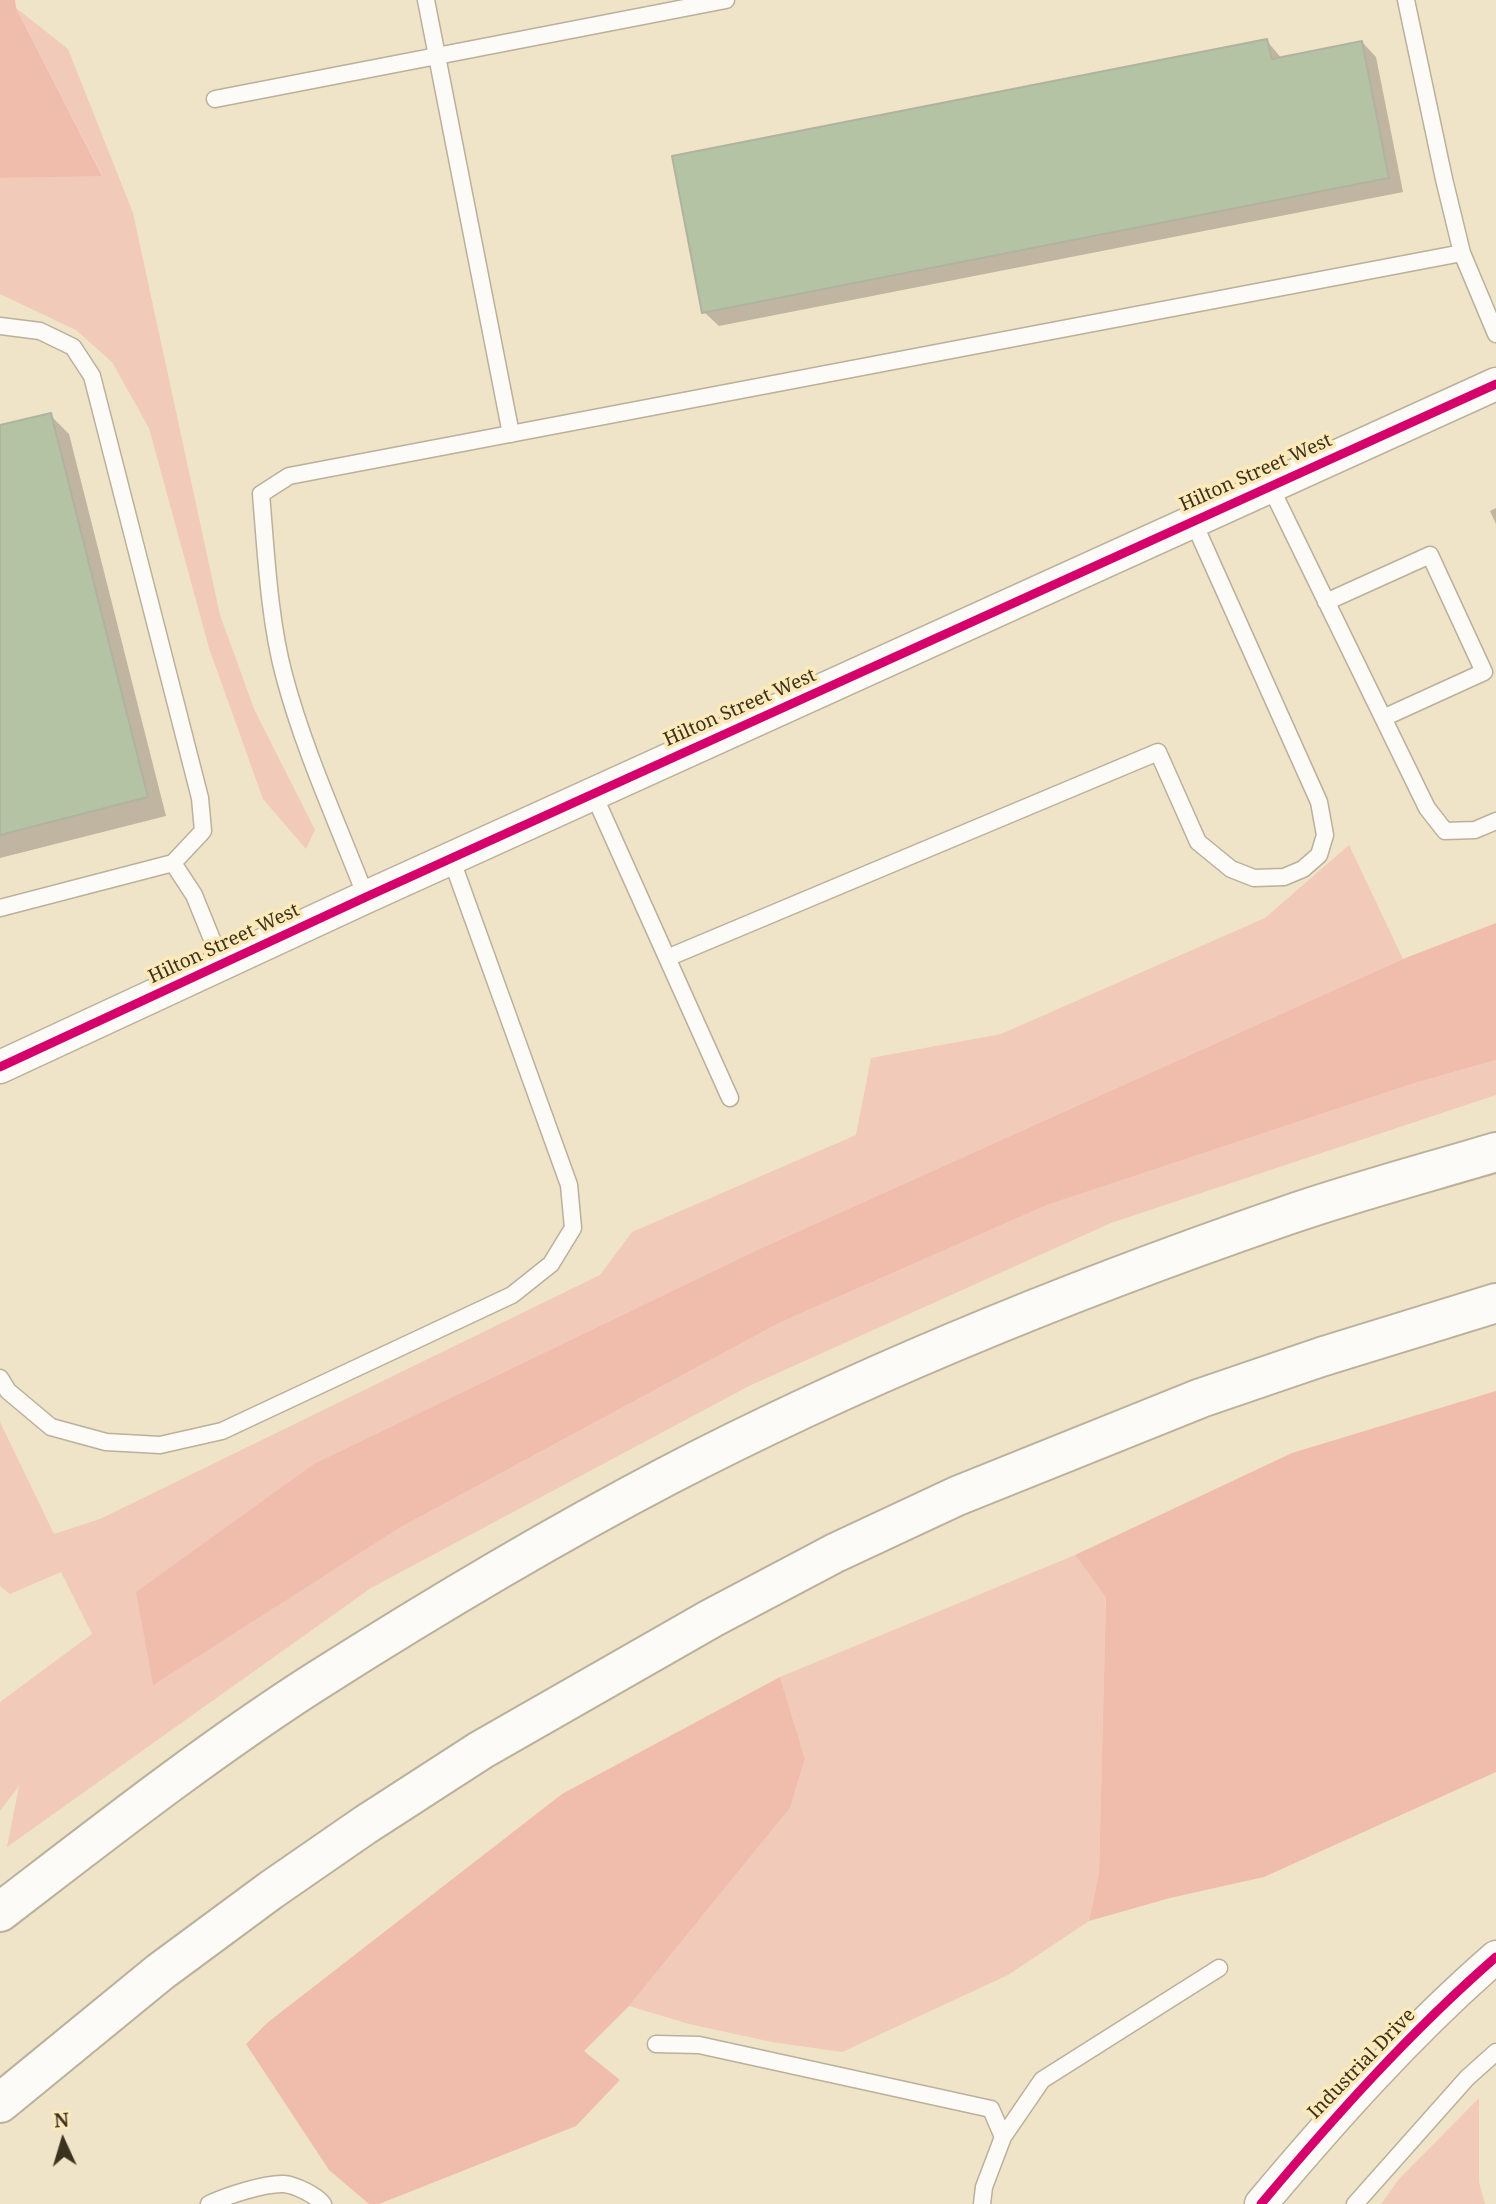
<!DOCTYPE html>
<style>
body{margin:0}
#map{position:relative;width:1496px;height:2204px;overflow:hidden;background:#efe3c8;font-family:"Noto Serif",serif}
canvas{display:block}
.north{position:absolute;left:28px;top:2106px;width:70px;height:70px;-webkit-text-stroke:5px #fee9b9;paint-order:stroke;rotate:356deg;font-size:19px;font-weight:700;line-height:28px;text-align:center;color:#3a321f}
.north::after{content:'';display:block;margin:auto;width:24px;height:32px;background:#3a321f;clip-path:polygon(50% 0,100% 100%,50% 72%,0 100%)}
</style>
<div id="map">
<canvas width="1496" height="2204"></canvas>
<div class="north">N</div>
</div>
<script>
const ctx = document.querySelector('canvas').getContext('2d');
ctx.lineJoin = 'round';
function paint(path, color) {
  ctx.fillStyle = color;
  ctx.fill(path, 'evenodd');
}
function trace(path, color, width, dash) {
  ctx.strokeStyle = color;
  ctx.lineWidth = width;
  ctx.lineCap = dash ? 'butt' : 'round';
  ctx.setLineDash(dash || []);
  ctx.stroke(path);
}
function drawText(font, color, halo, rows, align = 'center') {
  ctx.font = font + ' "Noto Serif",serif';
  ctx.lineWidth = 7;
  ctx.setLineDash([]);
  ctx.textBaseline = 'middle';
  ctx.strokeStyle = halo;
  ctx.fillStyle = color;
  for (const [text, x, y, turn = 0] of rows) {
    ctx.save();
    ctx.translate(x, y);
    ctx.rotate((+turn || 0) * Math.PI / 180);
    ctx.textAlign = isNaN(turn) ? turn : align;
    if (halo) ctx.strokeText(text, 0, 0);
    ctx.fillText(text, 0, 0);
    ctx.restore();
  }
}
paint(new Path2D(`
 M16 8 68 49 133 213 220 615 254 709 315 830 306 849 263 799 209 648 149 428 112 362 76 330 0 294V178L102 175Z
 M1349 845 1403 959 766 1246 137 1592 153 1684 401 1527 779 1323 1047 1205 1418 1082 1496 1060V1095L1111 1223 749 1386 371 1588 7 1847 19 1786 0 1811V1702L92 1634 61 1572 10 1594 0 1586V1422L54 1534 100 1519 600 1275 632 1232 856 1135 871 1058 1001 1034 1265 918Z
 M1075 1555 1106 1596 1099 1874 1089 1921 1008 1975 842 2052 772 2042 689 2024 629 2006 790 1808 805 1759 780 1677Z
 M1479 2098V2182L1485 2204H1381L1399 2179Z`), '#f2caba');
paint(new Path2D(`
 M0 0H15L16 8 102 176 0 178Z
 M1496 923V1060L1418 1082 1047 1205 779 1323 401 1527 153 1685 136 1592 314 1464 766 1246 1403 959Z
 M1496 1391V1772L1264 1877 1170 1898 1089 1921 1099 1873 1106 1597 1075 1555 1292 1453Z
 M780 1677 805 1759 790 1808 629 2006 584 2051 620 2080 576 2126 379 2204H369L329 2170 246 2044 267 2023 562 1794Z`), '#f0bdac');
paint(new Path2D(`
 M1267 41 1282 59 1362 42 1376 57 1403 192 719 326 704 312Z
 M50 415 69 434 166 816 0 858V427Z
 M1496 508V524L1490 511Z`), '#0003');
const building = new Path2D(`
 M1267 39 1272 59 1362 41 1389 178 702 313 672 156Z
 M51 413 148 797 0 835V425Z`);
paint(building, '#b3c3a4');
trace(building, '#b1b29f', 2);
const service = new Path2D(`
 M426 0 511 434
 M1406 0 1444 179 1462 253
 M215 99 726 0
 M0 326 40 331 73 347 92 376 200 798 203 831 173 863
 M1270 486 1427 808 1445 831 1475 830 1496 821
 M1326 602 1430 555 1484 672 1383 718
 M593 793 730 1098
 M366 897C338 824 304 751 284 675 269 619 266 552 261 494L289 476 1462 253 1496 334
 M0 908 173 863 194 895 222 964
 M667 958 1158 752 1198 842 1231 869 1254 878 1284 877 1303 869 1319 855 1325 835 1319 802 1193 521
 M0 1378 8 1391 51 1427 106 1442 160 1445 222 1431 512 1295 551 1264 573 1228 569 1185 451 858
 M656 2044 699 2045 991 2109 1003 2137
 M209 2204C226 2196 265 2183 284 2184 295 2185 316 2195 323 2204
 M982 2204 984 2187 1003 2137 1042 2080 1219 1968
 M1355 2204 1467 2078 1496 2052`);
const minor = new Path2D(`
 M0 1067 366 897 1496 384
 M1261 2204C1334 2117 1410 2032 1496 1957`);
const motorway = new Path2D(`
 M0 1912C103 1833 206 1752 315 1682 430 1609 547 1539 667 1476 865 1373 1074 1289 1285 1216 1354 1192 1426 1173 1496 1152
 M0 2103 160 1972 271 1890 365 1825 481 1750 712 1618 835 1553 957 1496 1201 1398 1321 1357 1496 1303`);
trace(service, '#bab09c', 19);
trace(minor, '#bab09c', 35);
trace(motorway, '#bab09c', 42);
trace(service, '#fdfbf7', 16);
trace(minor, '#fdfbf7', 32);
trace(motorway, '#fdfbf7', 38);
trace(new Path2D(`
 M0 1067 366 897 1496 384
 M1261 2204C1334 2117 1410 2032 1496 1957`), '#d6006c', 9);
drawText('19px', '#3a321f', '#fee9b9', [
 ["Hilton Street West",1256,473,-24],
 ["Hilton Street West",740,708,-24],
 ["Hilton Street West",224,944,-25],
 ["Industrial Drive",1362,2064,-46]
]);
</script>
